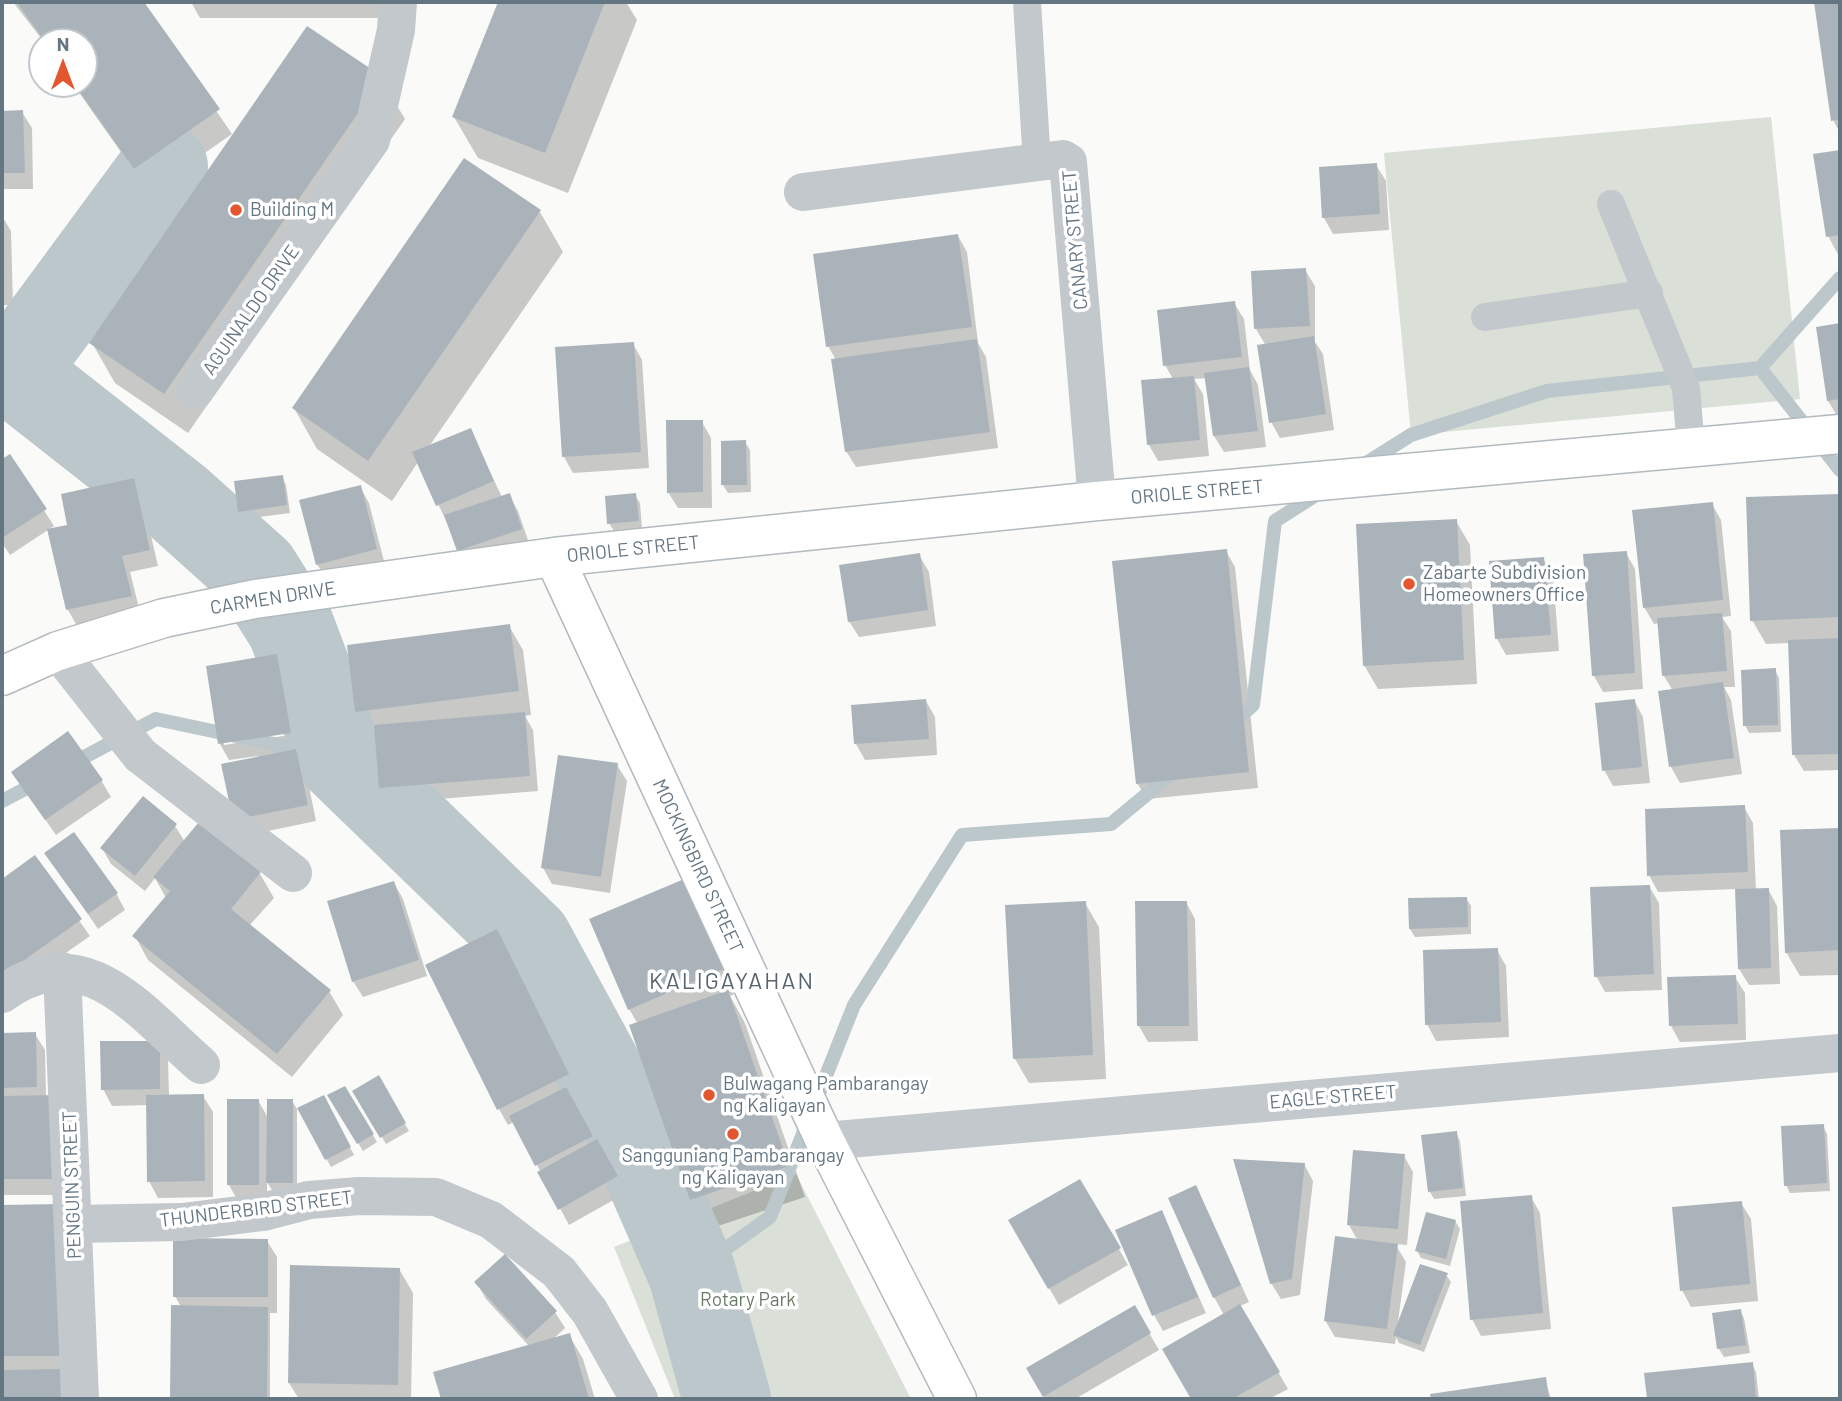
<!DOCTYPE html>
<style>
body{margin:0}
#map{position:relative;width:1842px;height:1401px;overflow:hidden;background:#fafaf8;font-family:Barlow,sans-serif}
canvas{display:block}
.frame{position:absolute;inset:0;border:4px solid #657683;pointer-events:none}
.north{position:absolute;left:28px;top:28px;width:70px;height:70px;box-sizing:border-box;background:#fff;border:2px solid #c1c8cd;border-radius:50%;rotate:0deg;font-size:19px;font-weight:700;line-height:28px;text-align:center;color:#657683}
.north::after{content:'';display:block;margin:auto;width:24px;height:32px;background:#e4572e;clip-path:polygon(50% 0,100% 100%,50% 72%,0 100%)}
</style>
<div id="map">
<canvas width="1842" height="1401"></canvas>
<div class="frame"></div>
<div class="north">N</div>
</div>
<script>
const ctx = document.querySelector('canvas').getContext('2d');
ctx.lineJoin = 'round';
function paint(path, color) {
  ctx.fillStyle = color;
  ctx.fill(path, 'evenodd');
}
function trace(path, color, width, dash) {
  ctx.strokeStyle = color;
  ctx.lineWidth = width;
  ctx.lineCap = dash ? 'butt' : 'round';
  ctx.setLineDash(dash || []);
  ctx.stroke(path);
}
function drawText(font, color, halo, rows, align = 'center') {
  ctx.font = font + ' Barlow,sans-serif';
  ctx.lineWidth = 7;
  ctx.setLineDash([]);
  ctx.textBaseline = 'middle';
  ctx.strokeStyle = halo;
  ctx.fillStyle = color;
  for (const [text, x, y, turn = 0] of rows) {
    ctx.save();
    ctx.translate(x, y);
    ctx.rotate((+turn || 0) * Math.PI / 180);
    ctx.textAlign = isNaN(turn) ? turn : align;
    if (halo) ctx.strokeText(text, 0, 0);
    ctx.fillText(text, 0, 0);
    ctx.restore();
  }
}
paint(new Path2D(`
 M1771 117 1800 399 1411 435 1384 153Z
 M796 1174 911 1399H675L614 1247Z`), '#dadfd7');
paint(new Path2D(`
 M13 2H142L232 134 149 192 73 84H84V42H44Z
 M191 2H388V18H200Z
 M500 2H626L637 20 568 193 478 158 454 117Z
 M1815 2H1840V133L1833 120Z
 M381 79 405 119 188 433 115 383 92 343Z
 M2 112H22L32 128 33 189H2Z
 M1840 152V258L1828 236 1815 156Z
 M1376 165 1386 181 1389 230 1333 234 1324 218 1321 169Z
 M540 212 563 252 428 448 470 430 502 497 509 495 518 511 530 546 468 567 418 462 392 501 317 449 294 408Z
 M2 216 11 231 13 305H2Z
 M958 236 967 252 978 343 986 357 998 448 856 467 846 451 836 360 828 346Z
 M1305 270 1315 286V342L1323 354 1334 430 1280 438 1271 422 1266 346 1256 329Z
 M1234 303 1244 319 1250 370 1258 385 1266 447 1224 452 1214 436 1207 378 1194 379 1203 394 1209 456 1158 461 1149 445 1173 379 1165 365Z
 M1840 325V417H1838L1828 401 1818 328Z
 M633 344 642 360 649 468 573 473 564 457Z
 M702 422 711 438 712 508H678L668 492Z
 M745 442 750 450 751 492 728 493 723 485Z
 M9 456 54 526 10 555 2 543V462Z
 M282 477 286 485 290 513 244 519 239 511Z
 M133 480 142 496 158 566 130 572 140 612 77 626 68 610 49 530 69 526Z
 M360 487 369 503 385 565 327 580 317 564Z
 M635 495 640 503 642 529 614 531 609 523Z
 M1840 496V770L1804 771 1794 755 1790 643 1766 644 1752 620 1747 499Z
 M1712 504 1721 520 1731 616 1722 617 1731 631 1735 687H1724L1731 700 1742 774 1680 783 1671 767 1660 693 1673 691 1664 676 1659 623 1654 624 1644 607Z
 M1456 521 1470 545 1477 684 1378 689 1364 665Z
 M1226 551 1235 567 1258 788 1147 799 1137 783Z
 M1626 553 1635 569 1643 689 1603 692 1594 676Z
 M919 555 929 572 936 626 859 637 849 621Z
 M1543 559 1553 575 1559 651 1506 655 1497 639Z
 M509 626 523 650 531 715 525 716 533 730 538 791 390 803 381 787 377 735 371 736 357 712Z
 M277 656 286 672 296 730 224 742V745L296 734 299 749 295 750 305 767 316 821 244 836 258 756 229 760 220 744Z
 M1775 670 1779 678 1781 732 1749 733 1745 725Z
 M1634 700 1643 717 1650 783 1613 786 1604 770Z
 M926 701 935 717 937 755 865 760 856 744Z
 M617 765 627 781 610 893 552 884 543 868Z
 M13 773 101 780 111 797 56 835Z
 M1744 807 1753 823 1756 890 1768 889 1777 906 1780 984 1749 985 1739 969 1736 889 1658 892 1649 875Z
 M200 824 260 874 274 898 249 926 329 991 343 1015 292 1077 148 960 135 936 166 898 155 878 145 891 111 864 102 848 175 826 185 842Z
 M1840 829V975L1800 976 1786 952 1782 832Z
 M47 854 116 893 125 910 98 929Z
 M34 857 90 936 3 997 2 881Z
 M688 879 740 991 730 996 745 1023 805 1197 709 1229 692 1199 638 1024 629 1009Z
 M394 883 403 899 427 976 363 997 353 981Z
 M1649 886 1659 903 1662 990 1605 992 1596 976Z
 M1466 898 1471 906V934L1415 937 1410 929Z
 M1186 902 1195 919 1198 1041 1148 1042 1139 1026Z
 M1085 903 1099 927 1106 1079 1029 1083 1015 1059Z
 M505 948 577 1090 569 1095 626 1193 569 1225 514 1122 508 1125 499 1109Z
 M1497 950 1506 966 1509 1037 1436 1041 1427 1024Z
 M1735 977 1745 993 1746 1040 1680 1042 1671 1026Z
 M2 1034H35L45 1050 46 1097 68 1195H2Z
 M159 1043 168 1059 169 1096H203L213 1112V1197L158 1198 149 1181 148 1105 112 1106 103 1089Z
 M378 1078 409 1131 386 1144 355 1091Z
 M344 1088 377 1142 363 1151 330 1096Z
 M323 1097 354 1155 331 1167 299 1109Z
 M258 1100 268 1118 292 1101 297 1109V1190H272L267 1182V1201H238L229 1185Z
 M1823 1126 1827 1134 1830 1191 1790 1193 1786 1185Z
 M1456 1133 1460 1141 1466 1196 1434 1199 1430 1192Z
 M1404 1156 1413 1172 1407 1245 1395 1244 1406 1262 1398 1322 1446 1275 1451 1282 1424 1352 1399 1343 1396 1337 1395 1344 1335 1337 1325 1320 1358 1241 1349 1225Z
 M1304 1164 1313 1181 1300 1295 1281 1299 1271 1283Z
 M1080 1181 1128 1265 1059 1305 1010 1221Z
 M1196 1187 1249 1302 1240 1306 1288 1389 1269 1399H1193L1164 1349 1224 1315 1214 1297Z
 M1531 1197 1540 1213 1551 1329 1481 1336 1472 1319Z
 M1741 1203 1751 1219 1758 1301 1691 1307 1682 1290Z
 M59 1206 69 1399H2V1207Z
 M1161 1212 1206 1313 1163 1331 1154 1315Z
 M1455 1221 1460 1229 1450 1266 1421 1258 1417 1251Z
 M267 1241 277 1257V1313H270V1399H171L173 1307H181L175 1296Z
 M399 1269 413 1293 411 1399H299L289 1383Z
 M476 1282 555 1312 565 1328 552 1340 569 1335 583 1359 595 1399H442L435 1373 529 1346 486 1299Z
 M1134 1307 1159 1350 1075 1399H1046L1028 1368Z
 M1740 1310 1744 1318 1750 1353 1724 1357 1719 1349 1714 1315Z
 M1752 1364 1756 1372 1759 1399H1649L1646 1374Z
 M1545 1379 1551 1399H1433L1432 1395Z`), '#0003');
trace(new Path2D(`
 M1760 368 1840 470
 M1360 467 1411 435 1547 391 1760 368 1840 278
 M1229 726 1253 705 1275 521 1319 493
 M71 764 156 719 340 758
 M2 801 38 782
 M692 1273 770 1217 854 1005 962 835 1111 824 1176 770`), '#bbc7cb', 14);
trace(new Path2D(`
 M164 167 13 372 177 501 256 572 291 628 340 758 528 940 621 1111 692 1273 727 1399`), '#bbc7cb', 88);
paint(new Path2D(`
 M22 2H144L220 109 134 169 74 84H84V42H45L18 4Z
 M498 2H605L545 153 452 117Z
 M1814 2H1840V119L1831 121Z
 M307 26 383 77 164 394 89 343Z
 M23 110 25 173H2V111Z
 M1840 150V235L1826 237 1813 154Z
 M464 158 541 210 368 461 292 408Z
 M1377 163 1380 214 1322 218 1319 167Z
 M958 234 972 327 826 347 813 254Z
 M1306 268 1310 326 1254 329 1251 271Z
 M1235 301 1242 357 1163 366 1157 310Z
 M1840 323V399L1827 401 1816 327Z
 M1314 336 1326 414 1269 423 1257 345Z
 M977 339 990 432 845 452 831 359Z
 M634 342 641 452 562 457 555 347Z
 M1249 367 1258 431 1213 436 1204 373Z
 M1194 376 1200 440 1147 445 1141 380Z
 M666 420H703V492L667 493Z
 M471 428 494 481 436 506 412 452Z
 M746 440 747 485H721V441Z
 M10 454 47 509 2 538V459Z
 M283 475 287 505 238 512 234 481Z
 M134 478 150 550 122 556 132 596 66 610 47 529 67 525 61 494Z
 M361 485 377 549 316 565 299 500Z
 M510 493 522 529 457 551 444 515Z
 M636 493 639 521 607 524 605 496Z
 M1840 494V617L1750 621 1746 497Z
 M1713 502 1723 600 1643 608 1632 510Z
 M1457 519 1464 660 1363 666 1356 524Z
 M1227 549 1249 772 1136 784 1112 561Z
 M1627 551 1635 673 1592 676 1583 554Z
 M920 553 928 610 848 622 839 565Z
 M1544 557 1551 635 1495 639 1489 561Z
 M1722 613 1727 671 1662 676 1657 618Z
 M510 624 519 691 355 712 347 645Z
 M1840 638V754L1792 755 1788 640Z
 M277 654 291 733 218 744 206 666Z
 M1776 668 1778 725 1743 726 1741 670Z
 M1723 682 1734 758 1669 767 1658 691Z
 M926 699 929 739 854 744 851 705Z
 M1635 699 1642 767 1602 771 1595 703Z
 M525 712 530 776 379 788 374 725Z
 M68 731 103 780 45 820 11 772Z
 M296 749 308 805 233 820 221 764Z
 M558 755 618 763 601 877 541 868Z
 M143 796 177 824 135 876 100 848Z
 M1745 805 1748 872 1647 876 1645 809Z
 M199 822 261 872 231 909 331 990 277 1054 132 936 170 891 153 877Z
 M1840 828V950L1785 953 1780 830Z
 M74 832 118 893 88 914 44 853Z
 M35 855 82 919 2 976V879Z
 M689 877 728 967 628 1010 589 919Z
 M394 881 419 960 352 982 327 901Z
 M1650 885 1654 974 1594 977 1590 887Z
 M1769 888 1771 968 1738 969 1735 889Z
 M1467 897 1468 927 1409 929 1408 898Z
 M1086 901 1093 1055 1013 1059 1005 905Z
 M1135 901H1187L1189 1026H1137Z
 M497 929 569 1074 497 1110 425 965Z
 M1498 948 1501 1022 1425 1025 1423 950Z
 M1736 975 1738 1024 1669 1026 1667 977Z
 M728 990 789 1166 690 1200 629 1025Z
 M36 1032 37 1087 2 1088V1033Z
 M100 1041H160V1089L101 1090Z
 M379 1075 406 1123 380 1138 352 1091Z
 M345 1086 374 1134 357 1144 327 1095Z
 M566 1087 593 1136 535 1166 509 1116Z
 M204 1094 205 1181 147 1182 146 1095Z
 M59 1095 60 1179H2V1096Z
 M324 1095 351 1147 325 1160 297 1108Z
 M227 1099H259V1185H227Z
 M267 1099H293V1183H266Z
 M1824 1124 1827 1183 1784 1186 1781 1126Z
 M1457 1131 1463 1188 1428 1192 1421 1135Z
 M597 1139 618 1176 558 1210 537 1172Z
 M1353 1150 1405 1154 1398 1229 1347 1225Z
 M1233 1159 1305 1163 1292 1279 1270 1284Z
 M1080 1179 1121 1248 1048 1289 1008 1220Z
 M1196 1185 1241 1285 1213 1298 1168 1198Z
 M1532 1195 1543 1313 1470 1320 1460 1201Z
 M1742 1201 1750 1284 1680 1291 1672 1207Z
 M60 1204 61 1356H2V1205Z
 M1162 1210 1198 1297 1152 1316 1115 1230Z
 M1426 1212 1456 1220 1446 1259 1415 1251Z
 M1335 1236 1398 1244 1387 1329 1324 1321Z
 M173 1238 268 1239V1297H173Z
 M505 1254 557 1311 526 1339 474 1282Z
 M1420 1264 1448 1273 1420 1345 1393 1335Z
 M290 1265 400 1268 398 1385 288 1383Z
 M1240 1304 1280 1372 1232 1399H1191L1162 1349Z
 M171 1305 268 1307 267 1399H170Z
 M1135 1305 1151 1333 1043 1397 1026 1368Z
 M1741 1309 1746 1345 1717 1349 1712 1313Z
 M570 1333 589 1399H441L433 1372Z
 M1753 1362 1756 1399H1647L1644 1373Z
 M61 1369V1399H2V1370Z
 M1546 1377 1549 1399H1431L1430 1394Z`), '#aab3b9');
const secondary = new Path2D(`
 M554 557 825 1141 957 1399
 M2 676 58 651 164 618 255 599 554 557 1097 501 1840 434`);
trace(secondary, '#b3babf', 41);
trace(new Path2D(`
 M1027 2 1037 163
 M1611 204 1686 388 1691 448
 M1485 317 1649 293`), '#c3c8cc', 28);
trace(new Path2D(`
 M803 192 1063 159 1068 162 1097 501
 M195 390 371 140 396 30 398 2
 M58 651 140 755 293 873
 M62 971 80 1399
 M2 994C85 934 141 1013 201 1065
 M825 1141 1840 1053
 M74 1224 182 1222 263 1212 309 1200 359 1196 436 1197 491 1220 559 1272 590 1312 639 1399`), '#c3c8cc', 38);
trace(secondary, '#fff', 38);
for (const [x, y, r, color] of [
 [236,210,7,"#e4572e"],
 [1409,584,7,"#e4572e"],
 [709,1095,7,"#e4572e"],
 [733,1134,7,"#e4572e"]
]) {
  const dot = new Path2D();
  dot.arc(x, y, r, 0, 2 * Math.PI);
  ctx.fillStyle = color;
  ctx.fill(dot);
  trace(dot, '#fff', 2.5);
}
drawText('19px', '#657683', '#fff', [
 ["Building M",250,210],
 ["Zabarte Subdivision",1423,573],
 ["Homeowners Office",1423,595],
 ["Bulwagang Pambarangay",723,1084],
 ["ng Kaligayan",723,1106],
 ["Sangguniang Pambarangay",733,1156,"center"],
 ["ng Kaligayan",733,1178,"center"]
], 'left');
drawText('19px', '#657683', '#fff', [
 ["CANARY STREET",1075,240,-95],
 ["AGUINALDO DRIVE",251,310,-55],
 ["ORIOLE STREET",1197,492,-5],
 ["ORIOLE STREET",633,549,-6],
 ["CARMEN DRIVE",273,598,-9],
 ["MOCKINGBIRD STREET",698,866,65],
 ["EAGLE STREET",1333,1097,-5],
 ["PENGUIN STREET",72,1185,-92],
 ["THUNDERBIRD STREET",256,1209,-7]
]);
drawText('19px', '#687a64', '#fff', [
 ["Rotary Park",748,1300]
]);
ctx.letterSpacing = '2px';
drawText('23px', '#57646e', '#fff', [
 ["KALIGAYAHAN",732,981]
]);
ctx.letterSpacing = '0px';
</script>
